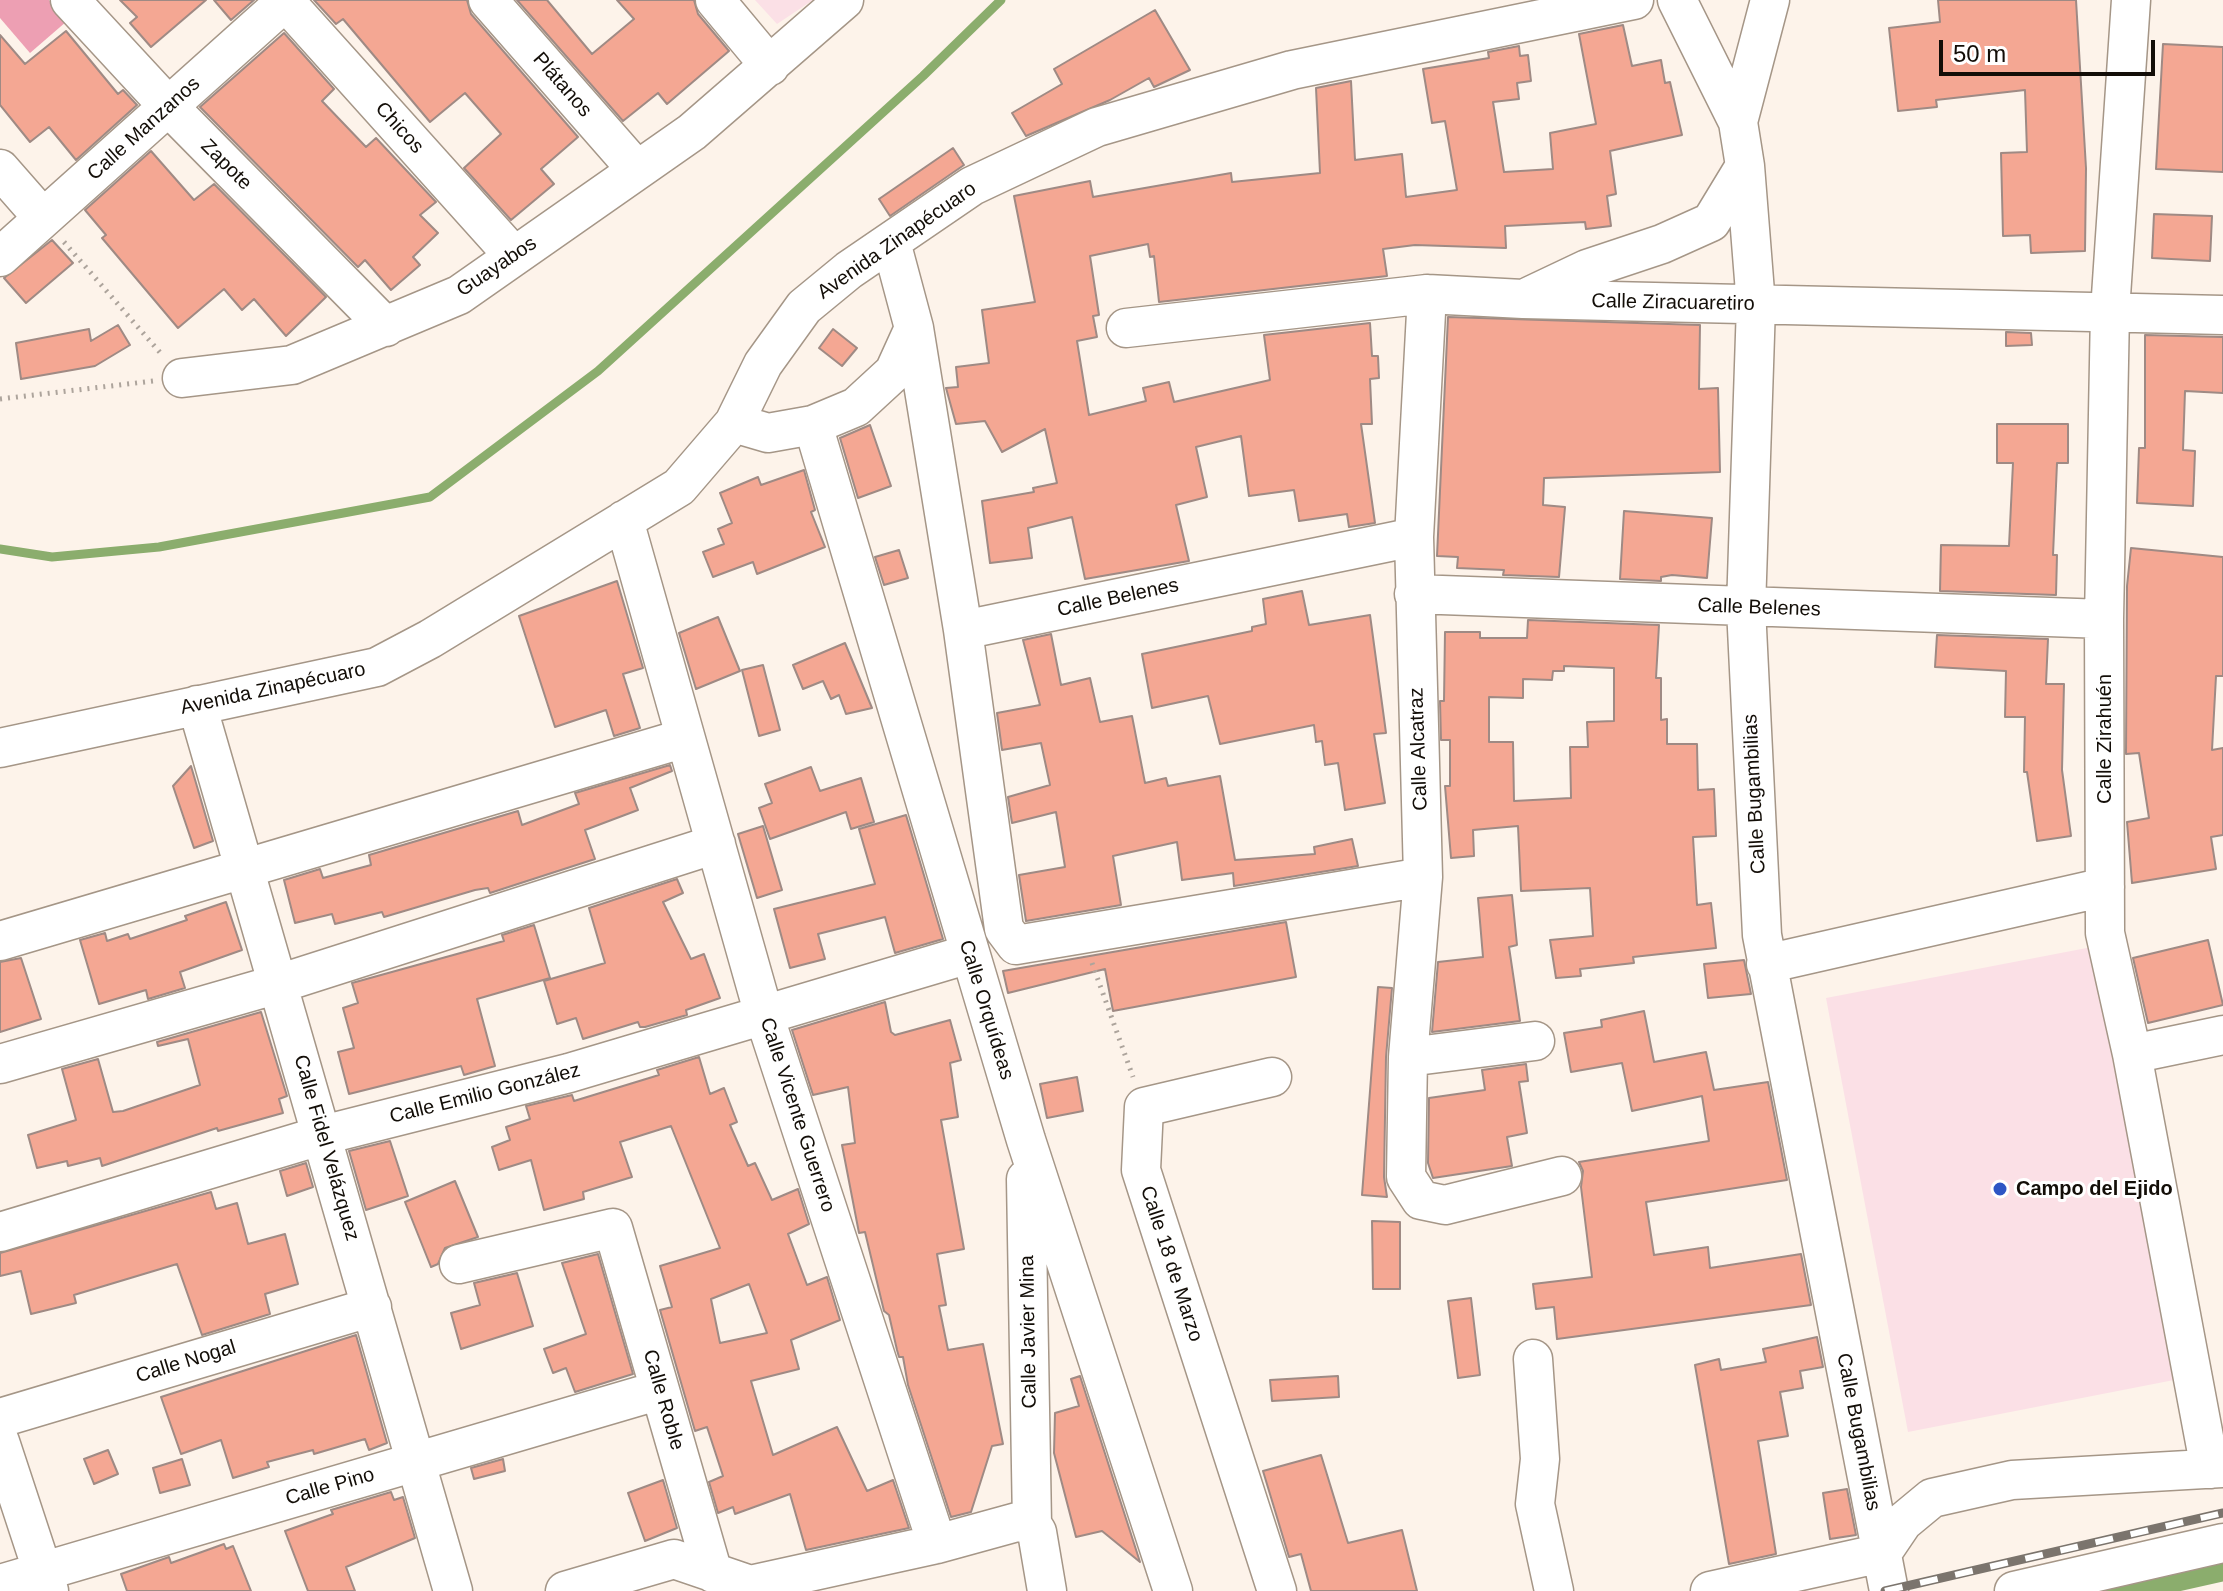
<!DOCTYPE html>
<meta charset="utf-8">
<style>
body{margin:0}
#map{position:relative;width:2223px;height:1591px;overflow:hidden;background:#fdf3ea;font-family:Arial,sans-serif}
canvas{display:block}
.scale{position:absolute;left:1939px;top:40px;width:216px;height:36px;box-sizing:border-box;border:4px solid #130e08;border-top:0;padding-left:10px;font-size:24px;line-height:28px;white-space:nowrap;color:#130e08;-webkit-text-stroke:6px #fff;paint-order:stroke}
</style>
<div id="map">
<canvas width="2223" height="1591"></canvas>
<div class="scale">50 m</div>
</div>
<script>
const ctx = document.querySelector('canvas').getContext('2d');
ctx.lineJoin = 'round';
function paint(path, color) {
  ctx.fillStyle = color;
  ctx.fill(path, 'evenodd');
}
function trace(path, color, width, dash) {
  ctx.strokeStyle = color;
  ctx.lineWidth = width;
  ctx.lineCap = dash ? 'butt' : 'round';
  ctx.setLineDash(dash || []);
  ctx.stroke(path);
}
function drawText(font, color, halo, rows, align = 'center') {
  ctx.font = font + ' Arial,sans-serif';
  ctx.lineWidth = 6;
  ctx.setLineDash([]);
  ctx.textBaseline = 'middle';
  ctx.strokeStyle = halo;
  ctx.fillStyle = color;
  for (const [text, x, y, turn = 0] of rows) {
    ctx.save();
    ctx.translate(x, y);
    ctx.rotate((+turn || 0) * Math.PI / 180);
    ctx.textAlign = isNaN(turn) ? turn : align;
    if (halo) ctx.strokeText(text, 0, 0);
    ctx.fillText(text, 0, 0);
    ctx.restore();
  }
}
paint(new Path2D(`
 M755 0H813L777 24Z
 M2092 947 2174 1380 1908 1432 1826 998Z`), '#fbe0e6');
paint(new Path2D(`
 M0 0H49L67 21 30 53 0 18Z`), '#ed9fb3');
trace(new Path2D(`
 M0 549 52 557 159 547 430 497 598 371 923 76 1001 0`), '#8bad6d', 9);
trace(new Path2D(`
 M2113 1591 2223 1566`), '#8bad6d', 30);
const building = new Path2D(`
 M120 0H206L151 47 130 23 137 17Z
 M214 0H254L231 20Z
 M314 0H467L471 14 578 137 541 169 554 184 511 220 464 168 501 134 465 93 430 122 343 19 336 24Z
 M517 0H547L592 54 634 19 617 0H694L698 14 729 51 667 104 658 93 623 121Z
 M1938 0H2076L2086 168 2085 251 2031 253 2030 235 2003 236 2001 153 2027 152 2025 90 1936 100 1937 107 1898 111 1889 28 1940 22Z
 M1155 10 1190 70 1154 87 1149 78 1110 100 1026 136 1012 113 1062 84 1054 69Z
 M1623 25 1632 66 1661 60 1665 83 1670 82 1682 135 1610 151 1616 194 1607 196 1611 226 1586 229 1585 222 1505 226 1506 248 1415 245 1383 249 1387 276 1159 302 1154 256 1150 257 1148 244 1090 256 1099 315 1093 316 1097 337 1077 341 1089 415 1146 401 1143 388 1169 382 1174 402 1270 380 1264 335 1370 323 1372 356H1378L1379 378 1370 379 1372 424H1361L1375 523 1349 527 1347 514 1299 521 1294 490 1249 496 1241 436 1196 447 1207 497 1176 505 1189 561 1085 579 1072 517 1028 528 1032 558 990 563 982 501 1034 492 1033 488 1057 483 1045 429 1002 452 985 421 956 424 946 388 958 387 956 367 989 363 982 310 1035 302 1014 196 1090 181 1093 197 1231 173 1232 182 1320 173 1316 88 1351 81 1355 160 1402 154 1406 197 1457 190 1445 121 1432 123 1423 69 1489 58 1488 52 1519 46 1520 56 1528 55 1531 81 1517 83 1519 99 1493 102 1504 172 1553 169 1550 133 1596 124 1579 34Z
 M66 31 118 94 123 90 137 105 76 160 49 127 30 142 0 105V35L25 64Z
 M284 33 334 89 322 101 366 147 376 138 436 202 420 215 438 233 413 257 420 265 391 290 365 260 358 267 200 107Z
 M2163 44 2223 47V172L2156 169Z
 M953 148 964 165 890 216 879 199Z
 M151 151 194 200 214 184 326 297 286 336 254 299 242 310 224 289 178 328 102 238 106 235 85 210Z
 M2154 214 2212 216 2210 261 2152 258Z
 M52 240 73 263 26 303 4 278Z
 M1448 317 1700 325 1699 389 1718 388 1720 472 1544 478 1543 505 1565 507 1559 577 1503 575 1504 570 1457 568 1458 557 1437 556Z
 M118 325 130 345 95 366 21 379 16 343 89 329 91 341Z
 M833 329 857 348 842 366 819 348Z
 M2006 332 2031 333 2032 345 2006 346Z
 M2145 335 2223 337V393L2185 391 2183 450 2195 451 2193 506 2137 503 2139 448H2145Z
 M1997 424H2068V463H2057L2053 555H2057L2056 595 1940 591 1941 545 2009 546 2013 463H1997Z
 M870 425 891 486 858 498 840 438Z
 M804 470 815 510 811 512 825 547 757 574 753 562 713 577 703 552 724 544 718 529 732 523 720 493 758 477 761 485Z
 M1624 511 1712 518 1707 578 1672 575 1661 577V581L1620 579Z
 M2131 548 2223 557V676H2216L2212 750 2223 748V835L2211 837 2216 869 2132 883 2127 822 2149 818 2139 753 2126 754 2127 586Z
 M899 550 908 578 884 585 875 557Z
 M617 581 643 668 623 674 640 728 614 736 606 710 555 727 519 616Z
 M1302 591 1309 625 1370 615 1386 733 1374 734 1385 803 1345 810 1338 763 1325 765 1322 741 1316 742 1314 725 1220 744 1208 696 1152 708 1142 654 1252 631V627L1266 624 1263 599Z
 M718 617 740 671 696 689 679 633Z
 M1528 620 1659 625 1656 678H1661V720L1667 719V744H1697L1698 790 1714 789 1716 836 1693 837 1697 905 1711 903 1716 948 1633 957 1634 963 1580 969 1581 976 1556 978 1550 940 1593 936 1590 888 1521 891 1518 826 1473 830 1474 856 1451 858 1445 786H1450V740H1441L1440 701H1444L1445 632H1480V638H1527ZM1564 666 1614 668V721L1587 722 1588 747H1570L1571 798 1514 801 1513 742H1489V697L1523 698V679L1552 680 1553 671H1564Z
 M1051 634 1061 685 1090 678 1100 722 1132 716 1145 783 1166 778 1168 786 1220 776 1235 860 1315 854 1314 847 1352 839 1358 866 1234 886 1233 873 1182 880 1177 842 1113 856 1121 905 1026 921 1019 875 1065 867 1056 812 1012 823 1008 797 1050 785 1041 743 1002 750 997 713 1040 705 1023 640Z
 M1937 635 2048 639 2046 684H2064L2062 770 2071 836 2037 841 2027 772H2024L2025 717H2005L2006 671 1935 667Z
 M845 643 872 708 846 714 839 695 831 699 823 681 803 689 793 665Z
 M763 665 780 730 759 736 742 670Z
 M670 765 672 771 630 788 638 810 585 830 595 859 490 893 488 888 475 890 384 917 382 912 335 924 332 914 295 923 284 880 320 869 323 878 371 865 369 855 518 811 522 825 579 804 575 793Z
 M191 766 213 841 194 848 173 786Z
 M811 767 820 791 861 778 874 822 851 829 846 812 770 839 759 808 772 803 765 784Z
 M906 815 943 939 895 953 885 917 818 934 825 959 790 968 774 909 875 884 859 829Z
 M763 826 782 890 757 898 738 834Z
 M677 879 683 893 663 902 691 959 704 954 720 998 686 1010 687 1015 645 1027H640L638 1022 583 1039 576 1018 557 1024 544 981 605 963 589 908Z
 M1512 895 1517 945 1509 947 1520 1021 1432 1032 1438 962 1483 957 1478 898Z
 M226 902 242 950 180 972 185 988 148 999 146 990 99 1004 80 940 105 933 107 941 128 934 130 939 187 920 185 916Z
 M1286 922 1296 977 1113 1011 1105 969 1008 993 1003 971Z
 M534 925 550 978 477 999 495 1066 464 1075 461 1066 349 1094 338 1052 354 1048 343 1008 358 1003 352 983 504 941 502 935Z
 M2208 940 2223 1005 2148 1023 2133 958Z
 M21 958 41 1019 0 1032V962Z
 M1744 960 1751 994 1708 998 1704 964Z
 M1378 987 1392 988 1386 1057 1384 1177 1387 1197 1362 1195Z
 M885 1002 891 1032 895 1035 950 1020 961 1060 950 1063 958 1117 941 1120 964 1249 937 1254 946 1305 939 1306 948 1350 983 1344 1003 1444 992 1446 971 1512 951 1517 908 1385 903 1357H899L897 1350 889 1315 884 1311 865 1232 859 1233 842 1145 855 1143 848 1087 813 1095 792 1030Z
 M1644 1011 1654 1062 1706 1052 1714 1090 1768 1082 1787 1180 1646 1202 1654 1255 1708 1247 1710 1268 1801 1254 1811 1305 1557 1339 1554 1307 1536 1309 1533 1284 1592 1277 1581 1187 1583 1171 1579 1162 1709 1141 1702 1096 1632 1111 1622 1063 1571 1072 1564 1033 1602 1027 1601 1020Z
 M261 1012 287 1096 279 1099 283 1113 218 1131 217 1128 102 1166 100 1158 68 1166 67 1161 37 1168 28 1135 76 1120 62 1069 98 1059 113 1112 123 1111 200 1085 188 1039 158 1046 157 1042Z
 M699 1057 710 1094 724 1088 737 1122 730 1125 748 1166 755 1163 772 1200 798 1189 809 1224 788 1234 807 1285 827 1277 840 1320 791 1340 799 1369 751 1381 773 1455 837 1427 867 1491 893 1480 909 1528 806 1550 790 1494 735 1514 733 1507 718 1513 709 1482 723 1476 707 1427 695 1431 660 1310 672 1307 660 1266 720 1248 671 1126 620 1142 632 1177 583 1192 584 1199 544 1210 531 1160 499 1170 492 1147 510 1140 506 1127 530 1119 526 1106 572 1095 574 1101 659 1075 657 1070ZM749 1284 767 1333 720 1343 711 1299Z
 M1526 1064 1528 1081 1519 1082 1527 1133 1507 1137 1512 1166 1433 1178 1428 1163 1429 1098 1485 1090 1482 1070Z
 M1077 1077 1083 1111 1047 1118 1040 1084Z
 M390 1141 408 1196 366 1210 349 1151Z
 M306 1163 313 1187 287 1196 280 1171Z
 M455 1181 478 1237 445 1248 438 1264 431 1267 405 1202Z
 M211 1192 216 1209 237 1203 248 1244 285 1234 298 1284 265 1294 270 1314 202 1335 177 1264 74 1295 76 1303 31 1314 21 1271 0 1276V1253Z
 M1372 1221 1400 1222V1289H1373Z
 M598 1254 633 1374 575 1392 566 1368 553 1373 544 1349 586 1334 562 1263Z
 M517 1273 533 1326 461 1349 451 1313 480 1305 474 1283Z
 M1471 1298 1480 1375 1458 1378 1448 1301Z
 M356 1335 387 1443 369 1450 365 1439 314 1454 313 1450 267 1462 269 1467 233 1478 221 1440 181 1454 161 1397Z
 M1817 1337 1823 1367 1800 1371 1803 1388 1780 1392 1788 1436 1758 1441 1776 1554 1729 1564 1695 1365 1719 1359 1721 1370 1766 1362 1763 1349Z
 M1080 1376 1140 1562 1102 1531 1076 1537 1054 1453 1055 1413 1079 1406 1071 1379Z
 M1338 1376 1339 1397 1272 1401 1270 1380Z
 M108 1450 118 1474 94 1484 84 1459Z
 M1321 1455 1348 1543 1402 1530 1417 1591H1311L1301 1554 1289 1557 1263 1471Z
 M182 1459 190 1485 160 1493 153 1468Z
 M503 1459 505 1471 474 1479 471 1468Z
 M663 1480 677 1528 645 1541 628 1493Z
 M1847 1489 1856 1535 1830 1539 1823 1493Z
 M391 1492 394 1500 403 1497 415 1538 346 1567 355 1591H308L285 1531 333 1514 331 1510Z
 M224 1544 226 1549 233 1546 251 1591H127L121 1574 169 1557 171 1563Z`);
paint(building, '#f4a793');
trace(building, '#9f8a84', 2);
const minor = new Path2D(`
 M70 0 169 107 386 327
 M284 0 514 256
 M488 0 637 170
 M715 0 770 66
 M1677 0 1738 122 1745 166 1756 305 1746 608 1762 935 1889 1591
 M2131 0 2110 311 2104 619 2105 933 2132 1054 2210 1469
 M1738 122 1770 0
 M0 169 43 218
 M891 242 914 328 963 630 1004 929 1016 945 1423 877
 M0 257 287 0
 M1427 294 1414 537 1423 877 1408 1057 1406 1177 1421 1200 1445 1205 1562 1176
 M1530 296 1587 269 1662 244 1711 222 1745 166
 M1126 328 1427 294 1523 299 2223 315
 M182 378 292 365 459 295 692 132 844 0
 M734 423 768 433 813 425 856 407 894 372 914 328
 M813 425 1026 1140 1173 1591
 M624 520 764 1015 937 1544
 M1414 594 2104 619
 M963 630 1414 537
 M197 705 453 1591
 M0 748 377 667 430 639 679 487 734 423 763 364 804 307 849 270 972 186 1097 127 1292 70 1634 0
 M0 941 685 738
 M1766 964 2105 887
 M2132 1054 2223 1035
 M1408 1057 1535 1041
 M0 1064 278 984 716 844
 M1272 1077 1144 1107 1141 1170 1277 1591
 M1026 1179 1032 1524 1037 1532 1047 1591
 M0 1232 323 1135 569 1073 969 954
 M459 1264 613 1228 713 1573
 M1533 1359 1540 1459 1535 1504 1554 1591
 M0 1418 372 1307
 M0 1442 49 1591
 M0 1584 660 1390
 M565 1591 674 1559 750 1585 937 1544 1017 1522 1032 1524
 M1710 1591 1882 1553 1903 1522 1932 1498 2012 1480 2223 1468
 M2014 1591 2223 1543`);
trace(minor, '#a59687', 41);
trace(new Path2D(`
 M64 242 163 356
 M0 399 153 381
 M1092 963 1133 1077`), '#ada49c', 5, [2, 6]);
trace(minor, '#fff', 38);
const rail = new Path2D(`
 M1885 1591 2223 1513`);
trace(rail, '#7b746d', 9);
trace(rail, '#fff', 6, [18]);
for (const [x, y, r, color] of [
 [2000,1189,8,"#2d55c4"]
]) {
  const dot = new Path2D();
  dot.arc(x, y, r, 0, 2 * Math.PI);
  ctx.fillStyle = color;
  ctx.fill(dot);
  trace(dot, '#fff', 3);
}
drawText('20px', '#130e08', '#fff', [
 ["Plátanos",562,85,49],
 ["Chicos",399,128,48],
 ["Calle Manzanos",144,129,-42],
 ["Zapote",226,165,45],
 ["Avenida Zinapécuaro",897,241,-35],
 ["Guayabos",497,267,-34],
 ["Calle Ziracuaretiro",1673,303,1],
 ["Calle Belenes",1118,598,-12],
 ["Calle Belenes",1759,608,2],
 ["Avenida Zinapécuaro",273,689,-12],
 ["Calle Zirahuén",2105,739,-90],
 ["Calle Alcatraz",1419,749,-92],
 ["Calle Bugambilias",1755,794,-93],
 ["Calle Orquídeas",986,1010,73],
 ["Calle Emilio González",485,1094,-14],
 ["Calle Vicente Guerrero",797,1115,72],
 ["Calle Fidel Velázquez",326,1148,74],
 ["Calle 18 de Marzo",1171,1264,72],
 ["Calle Javier Mina",1029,1332,-91],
 ["Calle Nogal",186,1362,-17],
 ["Calle Roble",663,1400,74],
 ["Calle Bugambilias",1858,1432,79],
 ["Calle Pino",330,1487,-16]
]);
drawText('bold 20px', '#130e08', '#fff', [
 ["Campo del Ejido",2016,1189]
], 'left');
</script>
